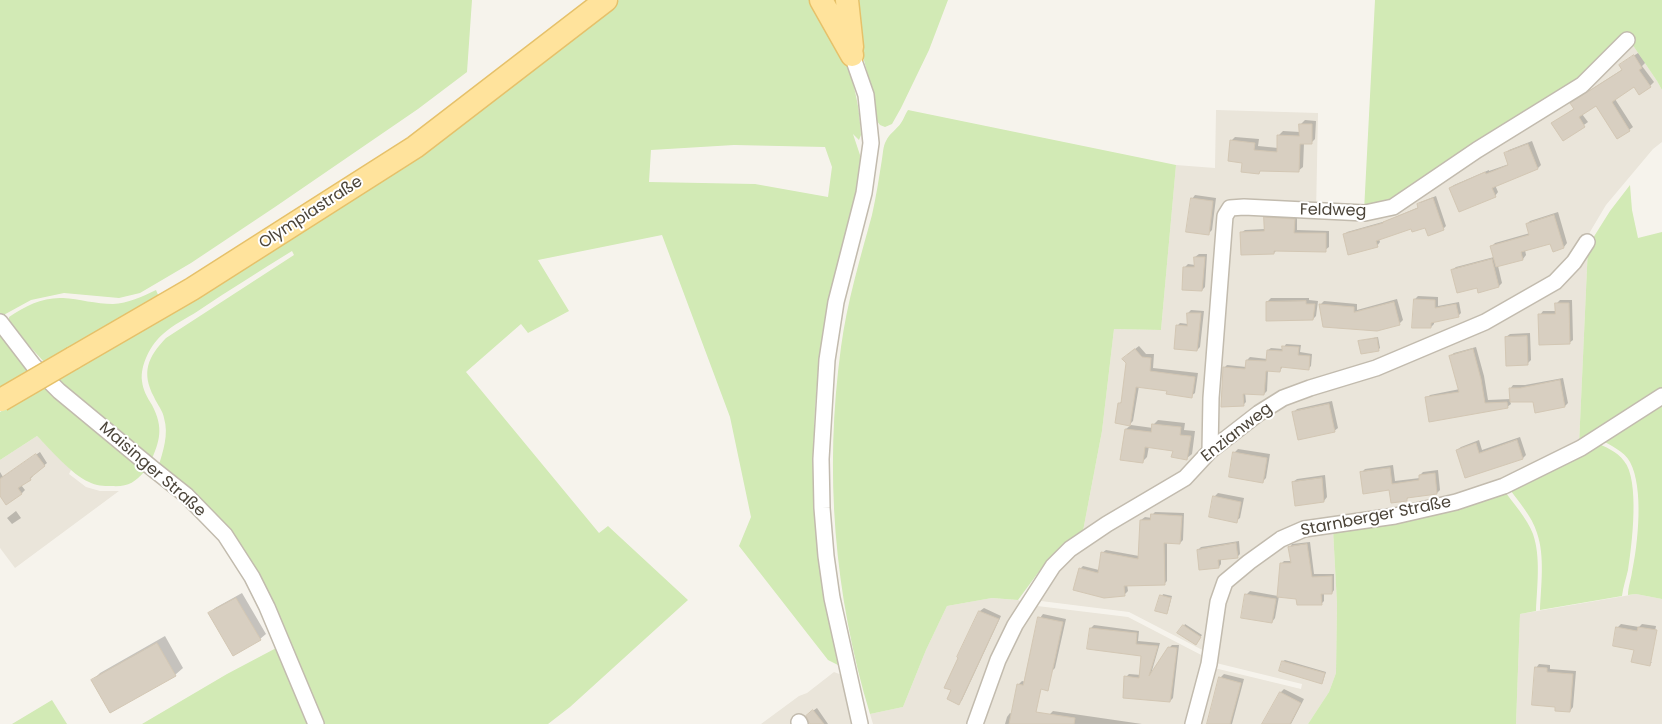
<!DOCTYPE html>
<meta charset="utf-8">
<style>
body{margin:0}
canvas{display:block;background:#f6f3ec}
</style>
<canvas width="1662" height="724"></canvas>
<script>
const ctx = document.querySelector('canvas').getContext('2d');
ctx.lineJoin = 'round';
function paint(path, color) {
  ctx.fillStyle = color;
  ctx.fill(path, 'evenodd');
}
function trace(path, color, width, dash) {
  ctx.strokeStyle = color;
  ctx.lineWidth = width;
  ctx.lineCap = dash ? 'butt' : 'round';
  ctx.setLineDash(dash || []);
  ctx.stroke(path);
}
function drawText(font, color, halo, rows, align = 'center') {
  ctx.font = font + ' Poppins,sans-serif';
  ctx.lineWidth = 4;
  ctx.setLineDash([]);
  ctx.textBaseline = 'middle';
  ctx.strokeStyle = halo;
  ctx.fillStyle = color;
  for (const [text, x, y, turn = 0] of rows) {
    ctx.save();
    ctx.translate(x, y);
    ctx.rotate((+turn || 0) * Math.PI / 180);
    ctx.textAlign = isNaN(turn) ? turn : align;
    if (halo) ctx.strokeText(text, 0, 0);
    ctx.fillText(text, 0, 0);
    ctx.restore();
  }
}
paint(new Path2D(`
 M1630 41 1657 81 1662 90V142L1653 149 1606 205 1584 242 1588 246 1579 445 1502 483 1333 529 1337 604 1336 673 1329 692 1308 724H873L870 714 903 707 926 650 947 606 992 598 1018 600 1029 605 1128 617 1207 658 1206 666 1301 689 1302 684 1212 662 1214 656 1129 612 1033 600 1055 568 1088 541 1083 531 1102 431 1114 329 1161 330 1176 165 1215 168 1216 110 1318 113 1316 214 1365 216Z
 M37 436 71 470 69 474 86 487 100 491H119L15 568 0 548V460Z
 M1636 594 1662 599V724H1516L1520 614Z
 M834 672 842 675 855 724H761L799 696 807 693Z`), '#eae5da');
paint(new Path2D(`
 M0 0H472L467 72 418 109 275 207 191 263 140 293 119 298 64 293 31 300 0 317Z
 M619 0H812C830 30 850 62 856 96 859 109 860 122 861 135L859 140 853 134 861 158 859 183 829 302 819 359 815 409 813 460 815 509 825 599 838 665 828 660 739 546 751 517 730 417 662 235 538 260 569 311 528 333 521 324 466 372 599 533 608 526 688 600 570 707 548 724H142L227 674 280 646 255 575 158 468C163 451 169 435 164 418 163 411 157 404 154 397 141 372 148 357 166 338L294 255 292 251C260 271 229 290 198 311 187 318 173 325 163 334 151 344 140 365 142 381 143 390 147 397 152 405 164 428 160 441 150 463L52 379 603 13ZM734 145 825 147 832 167 828 197 755 184 649 182 651 150Z
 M852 0H948L929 50 901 108 892 124 885 127 880 125 876 120 872 91 852 14Z
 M1375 0H1662V90L1657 81 1630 41 1581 82 1392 205 1364 211Z
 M908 110 1176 165 1161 330 1114 329 1102 431 1083 531 1064 544 1046 562 1018 600 992 598 947 606 926 650 903 707 870 714C834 594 824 472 841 347 847 302 860 259 872 215 876 197 879 178 882 159 883 154 883 146 886 141 889 134 897 129 901 123 904 119 905 114 908 110Z
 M1630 185 1632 210 1638 238 1662 232V392L1579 445 1588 246 1610 211Z
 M156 290 161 302 46 364 9 324V317C25 306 43 297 63 298 79 299 96 304 113 304 128 303 142 297 156 290Z
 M0 332 29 374 0 391Z
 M45 385 145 471C134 483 128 487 111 486 104 486 96 486 89 482 72 475 50 449 37 436L0 460V412Z
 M1662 400V599L1636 594 1628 595C1628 587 1631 580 1632 572 1638 544 1644 488 1630 462 1624 451 1610 445 1599 439Z
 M1595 442C1605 447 1617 451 1624 461 1640 480 1632 545 1628 570 1626 579 1623 587 1622 596L1540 610C1541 586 1545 556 1537 533 1532 516 1518 501 1508 487Z
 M1503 489C1513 503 1527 518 1533 534 1541 557 1537 587 1536 611L1520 614 1516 724H1308L1329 692 1336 673 1337 604 1333 529Z
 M52 700 67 724H12Z`), '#d2eab5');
paint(new Path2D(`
 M1638 53 1645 63 1642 66 1654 82 1650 86H1634L1615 99 1633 127 1629 130 1597 105 1582 114 1588 122 1563 140 1553 123 1575 108V100L1623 69 1624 62Z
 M1305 120 1316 121 1315 139 1311 143H1304L1303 167 1298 171 1262 169 1259 172 1243 162 1231 141 1235 137 1259 139 1258 146 1278 148 1279 135 1283 131 1300 132 1301 124Z
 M1532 141 1541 165 1538 168 1495 185 1498 192 1495 196 1450 188 1454 185 1489 170V171L1509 164 1505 154 1509 150Z
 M1195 195 1216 198 1212 230 1209 233 1192 199Z
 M1436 196 1446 226 1443 229 1426 226 1412 227 1379 239 1380 242 1377 246 1344 235 1347 232 1386 221 1419 207 1418 205 1421 202Z
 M1558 212 1567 243 1564 247 1554 250 1551 242 1525 250 1526 255 1523 259 1498 266 1502 283 1499 286H1478L1452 270 1456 267 1494 257 1491 247 1495 243 1530 233 1527 224 1530 221Z
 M1269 215 1297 216V230L1329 231V247L1325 250H1277L1274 253 1241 233 1245 230 1265 229V218Z
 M1199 254H1207L1205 287 1202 290 1185 267 1188 264 1195 265V257Z
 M1418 296 1438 297V306L1459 302 1461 313 1458 316 1434 321V324L1431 327 1415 299Z
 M1271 298H1309V300L1318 301 1316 316 1313 319 1267 302Z
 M1397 299 1403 320 1399 324 1320 305 1324 301 1357 304V310Z
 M1560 300H1572L1573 340 1569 343 1540 315 1543 311H1557V303Z
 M1191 310 1204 311 1200 347 1197 350 1177 326 1180 323 1188 324V313Z
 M1530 333 1531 360 1527 364 1506 337 1510 334Z
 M1378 337 1380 348 1378 350 1360 341Z
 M1286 344 1301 345 1300 352 1312 354 1311 366 1309 368 1283 366 1280 371 1268 370 1267 391 1264 394 1245 392 1246 402 1243 405 1224 368 1227 365 1246 367 1247 360 1250 357 1267 359 1268 350 1271 348 1283 349Z
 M1139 346 1146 354H1154L1153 368 1198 373 1195 393 1191 396 1168 390 1139 386 1133 421 1130 424 1119 404 1123 400 1127 355Z
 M1476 347 1484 376 1488 400 1511 399 1510 389 1513 385H1525L1563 378 1568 403 1565 406 1534 400 1510 401 1511 404 1507 407 1427 398 1430 395 1460 389 1450 356 1454 353Z
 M1332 401 1338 428 1334 431 1293 413 1297 409Z
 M1158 420 1185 423 1184 430 1195 431 1192 454 1187 458 1174 450 1149 446 1147 457 1142 462 1126 429 1131 425 1153 428V425Z
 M1520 437 1526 455 1523 458 1466 476 1457 450 1461 447 1479 440 1482 450Z
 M1238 449 1270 454 1266 478 1263 481 1234 453Z
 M40 452 47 463 32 475 33 476 30 479 21 485 25 490 22 493 7 503 0 495V472L3 477Z
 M1393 465 1395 481 1420 478V475L1423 472 1438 470 1440 490 1437 493 1410 496 1406 500 1362 472 1365 469Z
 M1325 475 1327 497 1324 501 1293 482 1297 479Z
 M1218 493 1244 498 1240 518 1236 521 1214 497Z
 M16 511 21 518 12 524 7 518Z
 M1155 512 1184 513 1183 540 1180 543 1167 542V581L1164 584H1127L1128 591 1125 594 1080 569 1083 566 1099 570 1102 553 1106 550 1139 556 1141 520 1145 517 1152 518V515Z
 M1239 541 1240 554 1237 557 1221 559V564L1219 567 1198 550 1201 547Z
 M1310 542 1314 574H1334V590L1332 593H1324V601L1321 604 1298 598 1279 596 1275 618 1272 622 1246 595 1250 591 1278 596 1281 564 1284 561H1292L1290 547 1292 544Z
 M242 593 266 634 260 639 210 614 215 608Z
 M1163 594 1172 596 1168 611 1157 610Z
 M984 608 1001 616 962 700 959 703 952 690 959 657 980 611Z
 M1043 614 1066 619 1055 668 1051 672 1042 670 1030 724H1005L1007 717 1010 713 1012 714 1018 685 1022 681 1026 682 1040 618Z
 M1185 624 1202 635 1197 642 1184 626Z
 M1621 624 1639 627 1642 624 1656 626 1649 662H1652L1650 664 1617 628Z
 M1094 625 1139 631 1138 641 1160 643 1151 674 1169 648 1172 645H1179L1173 698 1170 701 1126 677 1129 674 1141 675 1143 655 1091 628Z
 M165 636 183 668 175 675 93 680 100 673Z
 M1285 660 1326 672 1323 681 1322 682 1283 661Z
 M1539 664 1550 665V669L1576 671 1573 707 1570 711 1556 705 1536 668Z
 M1224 674 1244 679 1232 724H1208L1220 678Z
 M1284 689 1304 699 1291 724H1264L1281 692Z
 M817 708 828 724H810V713Z
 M1053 711 1142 724H1048L1050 714Z`), '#0003');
const building = new Path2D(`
 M1634 55 1642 68 1639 70 1651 87 1639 95 1634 87 1612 102 1630 131 1617 139 1596 106 1579 117 1585 127 1563 141 1551 123 1574 109 1570 103 1622 70 1619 65Z
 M1299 124H1312V144H1300L1299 172 1260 171 1259 174 1241 172 1242 163 1228 161 1230 140 1255 143 1254 150 1277 152V135L1299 136Z
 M1528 144 1538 169 1492 188 1496 197 1459 212 1449 188 1485 172 1486 174 1508 165 1504 153Z
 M1191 198 1213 201 1209 235 1186 232Z
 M1433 198 1444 230 1428 236 1425 228 1412 232 1411 229 1376 241 1378 247 1348 255 1343 234 1383 223V222L1418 208 1417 204Z
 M1554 215 1564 248 1553 252 1550 244 1521 252 1523 260 1496 267 1490 246 1529 235 1526 224Z
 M1264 217 1295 219 1294 233H1326V252L1274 251V254L1241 255 1240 232 1264 231Z
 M1194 257H1205L1202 291 1182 290 1183 267H1194Z
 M1492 259 1499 287 1478 293 1477 288 1457 293 1451 270Z
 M1414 299 1435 300V308L1456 304 1459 317 1431 323V328H1412Z
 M1306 301V304H1315L1313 320 1266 321V302Z
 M1394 302 1400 325 1377 331 1323 327 1319 304 1354 307V312Z
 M1555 303H1569L1570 344 1539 345 1538 314H1555Z
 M1187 313H1201L1197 351 1174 349 1176 325 1187 326Z
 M1527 336 1528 365 1506 366 1505 337Z
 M1377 338 1379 351 1361 354 1358 341Z
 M1282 346 1299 347 1298 355 1310 356 1309 370 1281 367 1280 372 1266 371 1264 395 1243 394 1244 406 1221 407 1223 367 1245 369 1246 360 1266 361 1267 350 1282 351Z
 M1135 349 1142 357 1151 358 1150 371 1195 377 1192 398 1166 394 1167 391 1136 387 1130 426 1115 423 1118 403H1121L1126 363 1122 359Z
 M1473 349 1481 379 1485 403 1507 402 1508 408 1429 422 1425 397 1459 392 1449 356Z
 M1560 380 1565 407 1535 413 1533 402H1510L1509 388H1520Z
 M1329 404 1335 432 1298 440 1292 412Z
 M1152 424 1181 427 1180 435 1191 436 1187 460 1171 457 1173 451 1145 447 1143 463 1120 460 1125 429 1151 432Z
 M1517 440 1523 459 1465 478 1456 450 1476 443 1479 453Z
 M1233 452 1267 458 1263 483 1229 477Z
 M36 454 45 466 30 478 31 480 18 488 22 494 6 505 0 496V479Z
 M1390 468 1392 484 1419 480V475L1435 473 1437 494 1407 498V501L1391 503 1389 490 1363 494 1360 472Z
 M1322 478 1324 502 1295 506 1292 482Z
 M1213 496 1241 502 1237 523 1209 517Z
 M1151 514 1182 516 1180 544 1164 543 1165 585 1124 586 1125 596 1104 598 1073 590 1079 568 1098 573 1101 552 1138 559 1140 520H1150Z
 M1236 543 1238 558 1218 560 1219 568 1199 570 1197 550Z
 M1307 544 1312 577 1332 576V594H1321L1322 605H1297L1296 599 1277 597 1280 563H1291L1288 547Z
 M1245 594 1276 599 1272 623 1241 618Z
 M1160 595 1171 598 1167 614 1155 611Z
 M236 598 261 640 233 656 208 613Z
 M979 611 999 619 959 705 947 699 951 690 944 688 958 658 957 657Z
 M1038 617 1063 622 1048 691 1041 689 1036 712 1075 718 1074 724H1009L1017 684 1023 685Z
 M1183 625 1201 637 1196 645 1177 633Z
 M1616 627 1637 631 1638 627 1657 630 1650 666 1631 662 1634 650 1613 646Z
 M1090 628 1137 633 1136 644 1158 646 1149 676 1168 647 1177 648 1170 702 1123 698 1124 676 1139 678 1141 656 1087 649Z
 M157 643 176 676 110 713 91 680Z
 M1282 661 1325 673 1322 684 1279 671Z
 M1535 667 1547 668V672L1573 674 1570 712 1555 711V707L1532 705Z
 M1219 677 1241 683 1230 724H1207Z
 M1280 692 1301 703 1290 724H1262Z
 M813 710 824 724H810L806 716Z`);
paint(building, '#d8cfc1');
trace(building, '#d3c7b4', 1);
const minor = new Path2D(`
 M852 55 866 95 871 143 864 193 836 302 827 360 821 459 822 508 826 556 832 598 860 724
 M0 322 33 365 59 391 152 468 186 495 225 535 252 577 267 607 316 724
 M1210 451 1211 398 1225 216 1230 208 1244 207 1365 213 1393 207 1477 150 1582 85 1627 40
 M799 722 800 724
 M975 724 998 660 1015 625 1053 566 1070 549 1107 524 1185 478 1210 451 1259 413 1283 398 1310 388 1376 368 1485 322 1555 282 1574 262 1587 242
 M1193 724 1209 664 1218 602 1225 582 1249 562 1281 539 1304 529 1395 516 1456 502 1504 486 1581 448 1662 396`);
const primary = new Path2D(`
 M821 0 852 55
 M847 0 852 47
 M73 358 192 289 415 147 606 0`);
trace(minor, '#c2bbae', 18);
trace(primary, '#e6c16a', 25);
trace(minor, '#fff', 15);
trace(primary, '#ffe39c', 22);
const primaryBridge = new Path2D(`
 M1 400 73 358`);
trace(primaryBridge, '#e6c16a', 25, []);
trace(primaryBridge, '#ffe39c', 22);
drawText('16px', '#4b4439', '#fff', [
 ["Feldweg",1333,211,1],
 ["Olympiastraße",311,213,-33],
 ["Enzianweg",1237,433,-38],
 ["Maisinger Straße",152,470,41],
 ["Starnberger Straße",1376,517,-11]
]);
</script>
